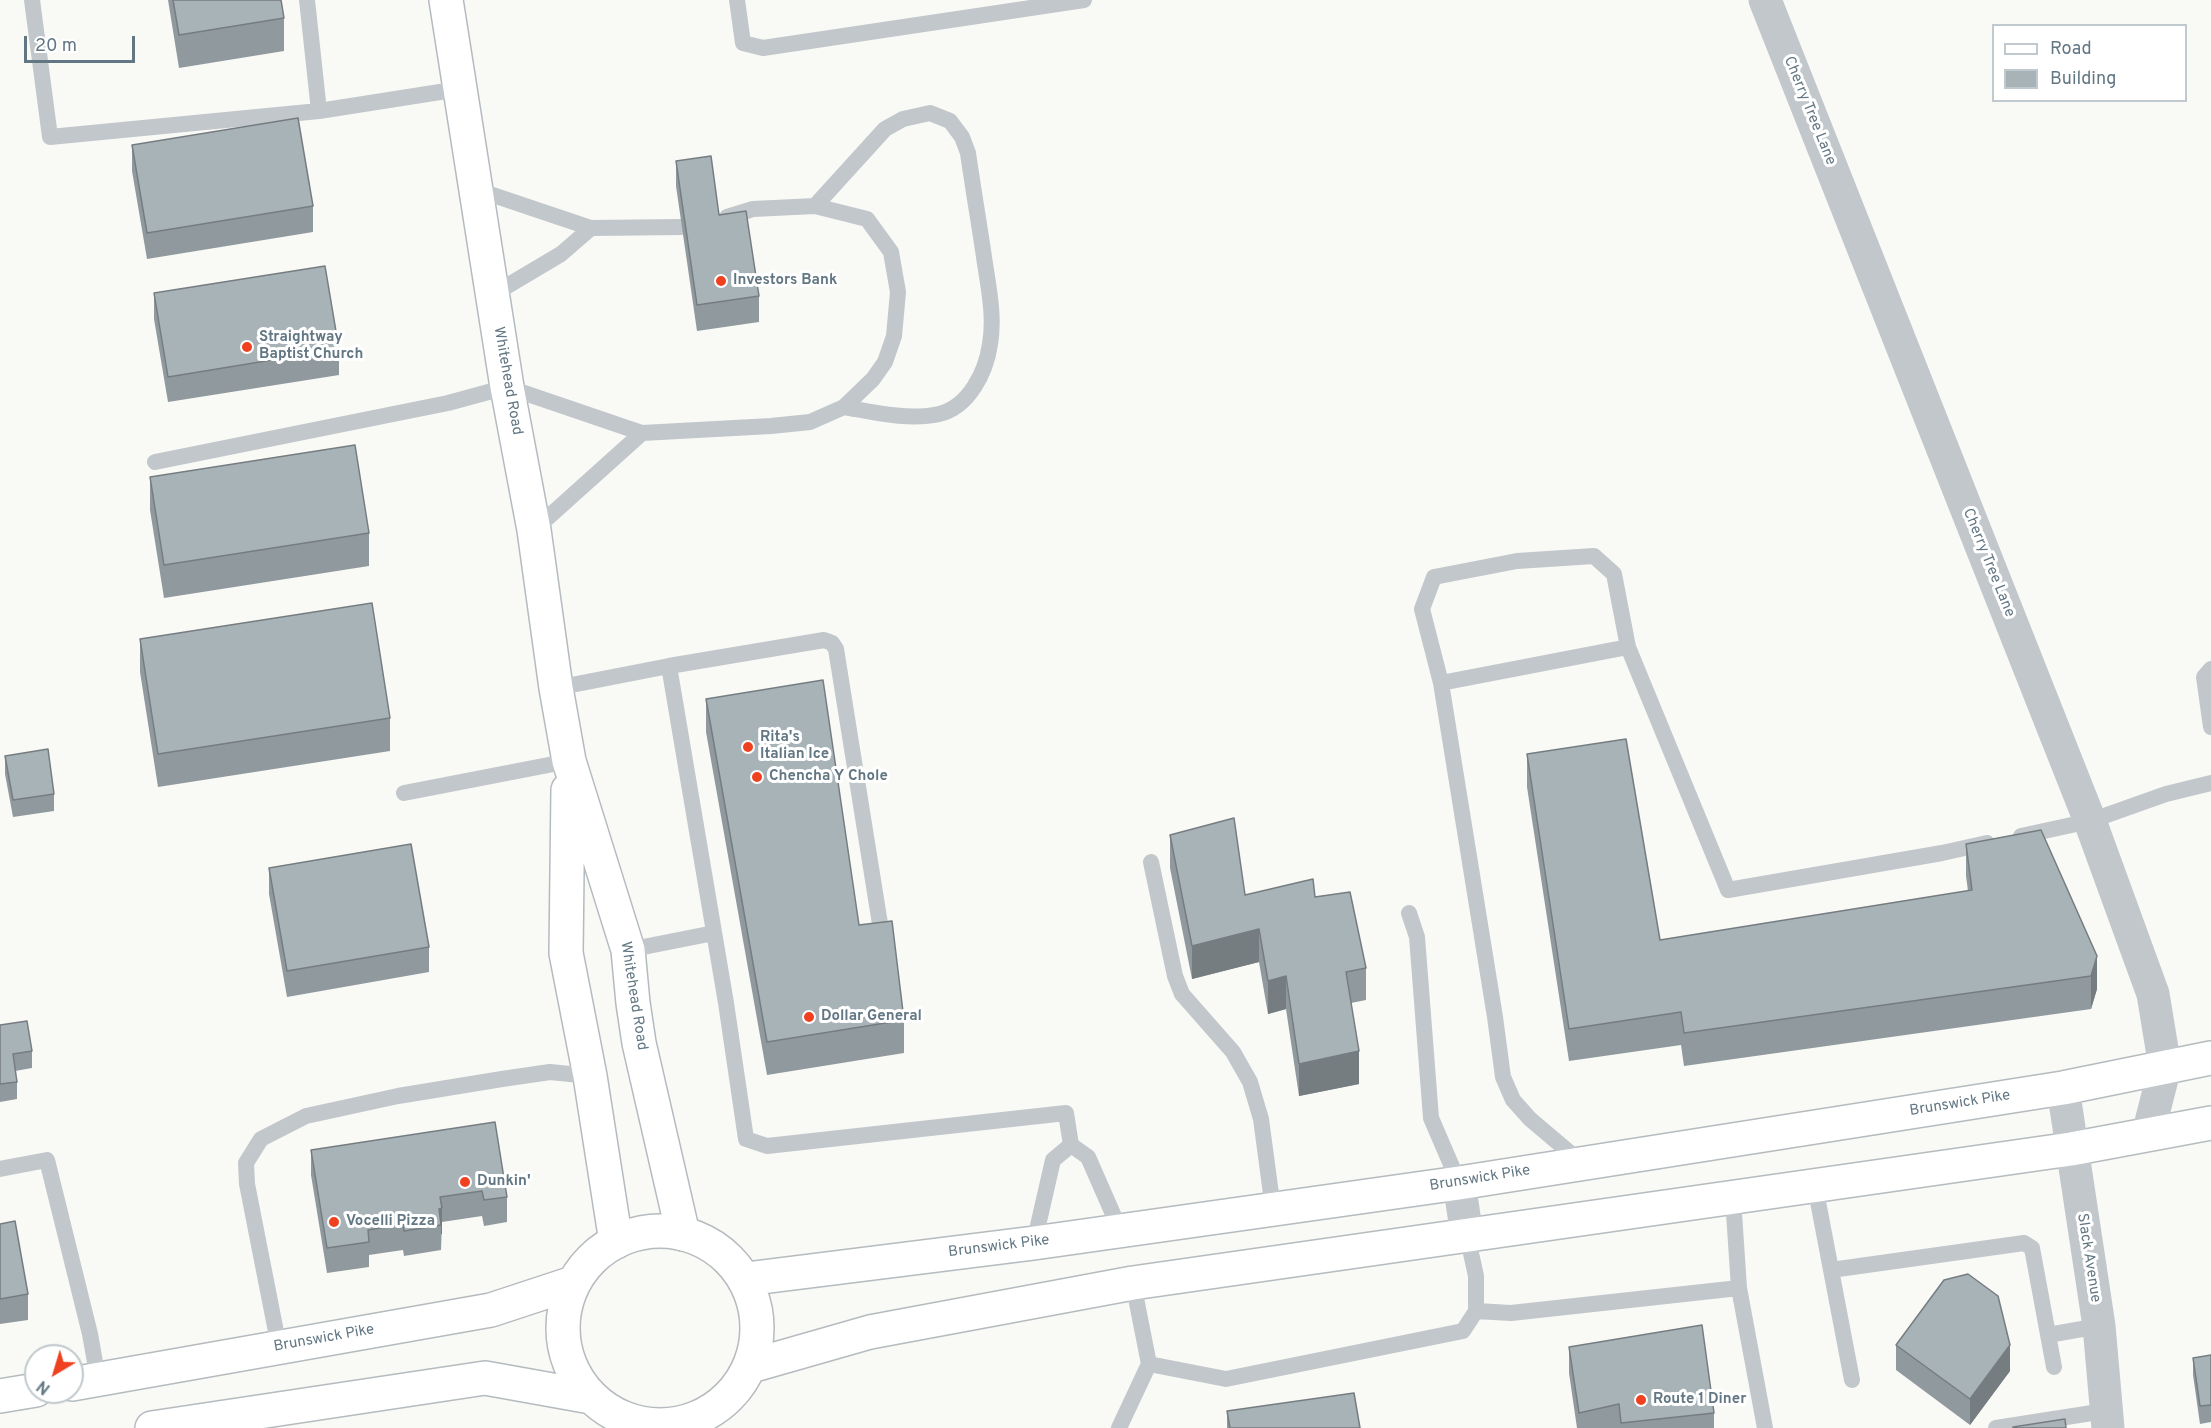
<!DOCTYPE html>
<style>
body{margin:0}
#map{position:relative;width:2211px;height:1428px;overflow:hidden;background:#f9f9f6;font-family:Overpass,sans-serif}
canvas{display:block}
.legend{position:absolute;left:1992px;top:24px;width:195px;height:78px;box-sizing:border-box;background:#fff;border:2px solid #c0c9cd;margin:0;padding:8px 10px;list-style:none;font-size:18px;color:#627783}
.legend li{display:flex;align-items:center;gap:12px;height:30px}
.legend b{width:30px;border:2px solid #c0c9cd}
.north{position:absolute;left:24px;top:1344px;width:60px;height:60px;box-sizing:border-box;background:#fff;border:2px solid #c0c9cd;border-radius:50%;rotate:218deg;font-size:16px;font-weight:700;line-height:24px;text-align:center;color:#627783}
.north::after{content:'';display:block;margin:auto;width:21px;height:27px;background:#ef4120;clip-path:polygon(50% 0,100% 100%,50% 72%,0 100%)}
.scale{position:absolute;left:24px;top:36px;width:111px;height:27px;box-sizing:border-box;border:3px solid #627783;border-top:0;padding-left:8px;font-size:18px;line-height:21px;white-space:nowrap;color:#627783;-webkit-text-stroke:4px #fff;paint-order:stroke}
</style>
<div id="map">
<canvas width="2211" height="1428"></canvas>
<ul class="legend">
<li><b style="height:8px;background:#fff"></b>Road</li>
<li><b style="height:16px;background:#a8b3b8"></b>Building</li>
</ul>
<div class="north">N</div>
<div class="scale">20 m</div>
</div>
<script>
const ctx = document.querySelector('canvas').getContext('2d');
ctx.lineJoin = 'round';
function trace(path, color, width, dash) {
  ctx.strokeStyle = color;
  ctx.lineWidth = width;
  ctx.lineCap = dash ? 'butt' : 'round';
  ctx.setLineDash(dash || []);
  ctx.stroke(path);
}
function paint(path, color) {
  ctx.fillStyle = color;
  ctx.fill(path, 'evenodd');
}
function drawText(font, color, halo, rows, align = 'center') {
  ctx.font = font + ' Overpass,sans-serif';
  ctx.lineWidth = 6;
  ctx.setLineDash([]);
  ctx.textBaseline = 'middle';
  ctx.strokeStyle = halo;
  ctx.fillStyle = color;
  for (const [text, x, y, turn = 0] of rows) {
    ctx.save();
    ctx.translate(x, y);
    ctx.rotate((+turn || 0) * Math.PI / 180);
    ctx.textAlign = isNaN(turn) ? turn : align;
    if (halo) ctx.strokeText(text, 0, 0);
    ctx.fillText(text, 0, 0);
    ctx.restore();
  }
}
const secondary = new Path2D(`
 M446 0 507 387 534 530 556 688 569 761 628 950 633 1003 639 1043 683 1234
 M568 790 566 953 590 1076 616 1242`);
const primary = new Path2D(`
 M563 1328a97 97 0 1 1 194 0a97 97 0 1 1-194 0Z
 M746 1279 1034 1243 1459 1183 2063 1088 2211 1058
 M751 1366 870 1332 1133 1283 2071 1149 2211 1123
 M72 1384 491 1310 573 1283
 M0 1396 36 1390
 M152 1428 485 1378 591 1397`);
trace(secondary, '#b4bbc0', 36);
trace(primary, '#b5bbbf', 36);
trace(new Path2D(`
 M32 0 50 137 319 111 459 89
 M307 0 319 111
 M737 0 743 43 763 48 1084 0
 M475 189 591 228 682 227
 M815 206 885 129 903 119 930 113 950 121 962 137 968 153C973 188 979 223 984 257 988 285 995 316 990 344 986 372 969 407 939 414 909 421 873 412 844 407
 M492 295 561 254 591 228
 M155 462 448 403 507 387 642 433
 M534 530 642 433 771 426 810 422 844 407 873 379 885 362 894 336 898 292 891 252 867 219 815 206 753 209 727 217
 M669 666 824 640 832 643 836 649 881 930
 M2211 669 2204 677 2211 727
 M1441 683 1422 609 1434 577 1517 561 1594 556 1614 574 1628 647
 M556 688 669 666 726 1003 746 1139 767 1146 1066 1113 1071 1145 1088 1157 1120 1230
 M404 793 569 761
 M2021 836 2090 821 2166 794 2211 783
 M1151 862 1175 976 1182 994 1233 1052 1250 1082 1261 1119 1273 1209
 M1409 913 1417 937 1431 1118 1459 1183
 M628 950 714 933
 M1582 1163 1530 1119 1513 1100 1503 1077 1495 1017 1441 683 1628 647 1728 890 1942 853 1987 843
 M0 1169 47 1160 90 1334 98 1379
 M1815 1186 1852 1380
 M1733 1198 1739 1288 1765 1428
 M1034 1243 1053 1160 1071 1145
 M1831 1270 2024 1243 2032 1248 2054 1367
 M1133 1283 1149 1364 1226 1379 1463 1331 1476 1311V1276L1467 1235
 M1476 1311 1511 1313 1739 1288
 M2048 1335 2099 1326
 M279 1347 247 1184 246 1163 261 1139 306 1116 398 1096 502 1079 550 1072 590 1076
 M1119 1428 1149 1364
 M1996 1428 2105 1411`), '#c2c7cb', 16);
trace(new Path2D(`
 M1765 0 2090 821 2153 994 2165 1067 2148 1134
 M2063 1088 2099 1326 2108 1428
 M1459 1183 1467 1235`), '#c2c7cb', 33);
trace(secondary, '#fff', 33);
trace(primary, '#fff', 33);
paint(new Path2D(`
 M168 0H281L284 18V51L179 68Z
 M132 145 313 206V232L147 259 132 171Z
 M676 161 719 215 759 296V322L697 331 676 186Z
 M154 293 339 349V375L168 402 154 319Z
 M150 477 369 533V566L164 598 150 510Z
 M140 639 390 718V751L158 787 140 672Z
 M706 699 859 925 904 1020V1053L767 1075 706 732Z
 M1527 754 1660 940 1968 891 1966 876V844L2041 830 2097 989 2091 1009 1684 1066 1681 1045 1569 1061 1527 787Z
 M5 756 54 794V811L13 817 5 774Z
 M1170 835 1245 895 1315 897 1366 968V1000L1351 1003 1359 1084 1299 1096 1286 1009 1268 1014 1259 962 1192 979 1170 868Z
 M269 868 429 947V972L287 997 269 894Z
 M0 1025 32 1051V1068L15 1071 17 1082V1099L0 1102Z
 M311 1150 507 1197V1222L484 1226 482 1216 442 1222 441 1250 404 1256 403 1250 369 1255V1267L327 1273 311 1175Z
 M0 1224 28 1294V1320L0 1324Z
 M1896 1345 2010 1371 1970 1425 1896 1370Z
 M1569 1347 1714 1413V1428H1577L1569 1373Z
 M2211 1355V1422L2200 1424 2193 1375V1358Z
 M1227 1411 1360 1428H1227Z`), '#909a9e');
paint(new Path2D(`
 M1259 929V962L1192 979V946Z
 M2097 956V989L2091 1009V976Z
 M1286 976V1009L1268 1014V981Z
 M1359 1051V1084L1299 1096V1064Z
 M442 1208V1234H441V1225L439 1209Z
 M2010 1345V1371L1970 1425V1399Z`), '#767d81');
const building = new Path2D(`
 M173 0H281L284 18 179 35Z
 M298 118 313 206 147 233 132 145Z
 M711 156 719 215 746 211 759 296 697 305 676 161Z
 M325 266 339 349 168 377 154 293Z
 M355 445 369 533 164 565 150 477Z
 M372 603 390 718 158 754 140 639Z
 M823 680 859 925 892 921 904 1020 767 1042 706 699Z
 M1626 739 1660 940 1972 890 1966 844 2041 830 2097 956 2091 976 1684 1033 1681 1012 1569 1029 1527 754Z
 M48 749 54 794 13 800 5 756Z
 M1234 818 1245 895 1313 879 1315 897 1350 892 1366 968 1346 972 1359 1051 1299 1064 1286 976 1268 981 1259 929 1192 946 1170 835Z
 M411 844 429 947 287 971 269 868Z
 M27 1021 32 1051 13 1054 17 1082 0 1084V1025Z
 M495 1122 507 1197 484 1200 482 1191 440 1197 442 1208 439 1209 441 1225 404 1231 403 1224 368 1230 369 1242 327 1248 311 1150Z
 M15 1221 28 1294 0 1299V1224Z
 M1968 1274 1998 1296 2010 1345 1970 1399 1896 1345 1944 1280Z
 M1702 1325 1714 1413 1621 1423 1619 1404 1579 1413 1569 1347Z
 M2211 1355V1405L2200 1406 2193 1358Z
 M1354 1393 1360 1428H1230L1227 1411Z
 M2065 1419 2066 1428H2013V1427Z`);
paint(building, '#a8b3b8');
trace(building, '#767d81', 1.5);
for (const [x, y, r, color] of [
 [721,281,6,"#ef4120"],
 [247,347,6,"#ef4120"],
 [748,747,6,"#ef4120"],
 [757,777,6,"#ef4120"],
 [809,1017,6,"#ef4120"],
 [465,1182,6,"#ef4120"],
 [334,1222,6,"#ef4120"],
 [1641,1400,6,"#ef4120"]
]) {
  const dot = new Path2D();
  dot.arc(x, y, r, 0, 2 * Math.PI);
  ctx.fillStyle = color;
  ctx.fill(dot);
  trace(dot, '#fff', 2);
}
drawText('15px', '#627783', '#fff', [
 ["Cherry Tree Lane",1809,111,68],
 ["Whitehead Road",507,381,80],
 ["Cherry Tree Lane",1988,563,68],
 ["Whitehead Road",633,996,81],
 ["Brunswick Pike",1960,1104,-9],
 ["Brunswick Pike",1480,1179,-9],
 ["Brunswick Pike",999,1247,-7],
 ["Slack Avenue",2088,1258,81],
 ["Brunswick Pike",324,1339,-10]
]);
drawText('bold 15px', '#627783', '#fff', [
 ["Investors Bank",733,281],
 ["Straightway",259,338],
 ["Baptist Church",259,355],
 ["Rita's",760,738],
 ["Italian Ice",760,755],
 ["Chencha Y Chole",769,777],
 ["Dollar General",821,1017],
 ["Dunkin'",477,1182],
 ["Vocelli Pizza",346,1222],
 ["Route 1 Diner",1653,1400]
], 'left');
</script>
